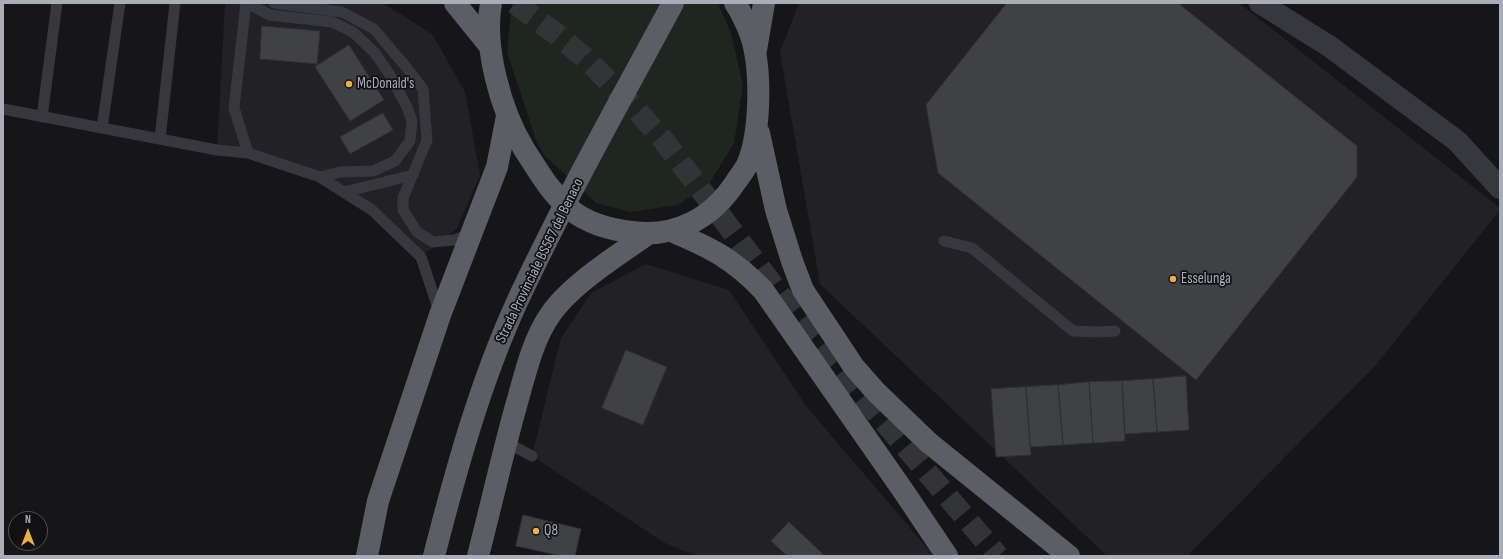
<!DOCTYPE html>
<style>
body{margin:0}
#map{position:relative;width:1503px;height:559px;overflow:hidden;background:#161618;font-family:"Sofia Sans Condensed",sans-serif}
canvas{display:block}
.frame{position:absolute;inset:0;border:4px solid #a8adb8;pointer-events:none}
.north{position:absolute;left:8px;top:511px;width:40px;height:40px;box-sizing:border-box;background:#111113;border:1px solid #4d4f55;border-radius:50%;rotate:0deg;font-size:11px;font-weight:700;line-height:16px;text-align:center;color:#a8adb8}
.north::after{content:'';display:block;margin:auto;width:14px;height:18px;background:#f2b134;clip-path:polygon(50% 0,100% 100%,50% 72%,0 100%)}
</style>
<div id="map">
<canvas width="1503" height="559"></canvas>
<div class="frame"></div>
<div class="north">N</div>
</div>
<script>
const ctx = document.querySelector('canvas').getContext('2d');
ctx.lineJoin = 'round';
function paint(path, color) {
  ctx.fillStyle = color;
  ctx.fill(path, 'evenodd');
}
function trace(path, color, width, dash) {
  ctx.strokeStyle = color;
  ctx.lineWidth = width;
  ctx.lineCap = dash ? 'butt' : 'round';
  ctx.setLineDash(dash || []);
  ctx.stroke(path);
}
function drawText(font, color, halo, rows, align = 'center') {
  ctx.font = font + ' "Sofia Sans Condensed",sans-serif';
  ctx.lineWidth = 3.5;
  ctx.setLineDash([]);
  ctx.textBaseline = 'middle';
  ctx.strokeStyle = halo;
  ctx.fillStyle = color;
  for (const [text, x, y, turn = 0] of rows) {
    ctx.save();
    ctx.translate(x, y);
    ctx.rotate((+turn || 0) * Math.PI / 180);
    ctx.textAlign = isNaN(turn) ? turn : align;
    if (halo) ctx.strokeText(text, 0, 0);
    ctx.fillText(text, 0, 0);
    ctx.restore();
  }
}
paint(new Path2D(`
 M225 3H378L386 5 432 34 465 92 480 175 457 228 421 257 372 210 320 177 217 150Z
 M799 3H1239L1500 208V210L1375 366 1187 556H1107L820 284 780 52Z
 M646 264 729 290 806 406 934 556H697L665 543 532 456 561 338 591 293Z`), '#222225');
paint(new Path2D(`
 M512 3H718L731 33 743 85 734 143 709 184 678 205 631 212 596 203 545 156 537 143 507 52Z`), '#1e261f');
const building = new Path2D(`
 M1007 3H1178L1357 146V177L1196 380 938 173 926 105Z
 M262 26 320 31 317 64 260 59Z
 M349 45 384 100 350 121 315 67Z
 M383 113 393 130 350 154 340 137Z
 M626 350 667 367 643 425 602 408Z
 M1186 376 1189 430 1157 432 1153 379Z
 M1153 379 1157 432 1125 434 1122 381Z
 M1122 381 1125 441 1093 443 1089 382Z
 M1089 382 1093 443 1063 445 1058 385Z
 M1058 385 1063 445 1030 447 1026 387Z
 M1026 387 1031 455 996 457 991 389Z
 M523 515 581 529 575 556H561L516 546Z
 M789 522 825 556H787L771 541Z`);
paint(building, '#404145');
trace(building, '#303034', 1);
trace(new Path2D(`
 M515 3 556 34 584 57 631 104 664 141 809 333 998 556`), '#333438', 22, [22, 11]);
trace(new Path2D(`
 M246 3 234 108 248 153
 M247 3 270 15 332 22 353 32 375 53 390 75 407 107 412 121 410 141 395 161 373 171 340 172 320 177
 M274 3 342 12 374 29 406 67 423 89 427 140 403 198V210L417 232 433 242 454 240 471 234
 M3 109 217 150 248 153 320 177 372 210 421 257 439 311
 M42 117 57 3
 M102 128 120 3
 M160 139 175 3
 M344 192 413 175
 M944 241 972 248 1073 331 1100 332 1115 331
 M506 442 532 456`), '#37383d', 11);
trace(new Path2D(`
 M1260 3 1329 46 1457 141 1500 188`), '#37383d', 22);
trace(new Path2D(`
 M455 3 489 45
 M491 3C483 47 501 111 524 149 539 172 549 191 570 209 586 223 611 230 632 232 675 238 711 219 735 183 739 177 744 171 747 165 761 133 762 66 750 33 746 23 741 12 735 3
 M756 50 764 3
 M759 133 776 210 792 261 803 290 854 367 876 392 928 442 1069 556
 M671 231C711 248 732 258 763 290L902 489 947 556
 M367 556 378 501 440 315 497 167 507 116
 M478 556C491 506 502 456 516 406 525 375 532 341 550 315 570 285 618 255 648 234`), '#5b5e65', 22);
trace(new Path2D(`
 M434 556C456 470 480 383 517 302 532 269 549 236 565 204 600 136 637 70 673 3`), '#5b5e65', 22);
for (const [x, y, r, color] of [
 [349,84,4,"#f2b134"],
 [1173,279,4,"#f2b134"],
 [536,531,4,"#f2b134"]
]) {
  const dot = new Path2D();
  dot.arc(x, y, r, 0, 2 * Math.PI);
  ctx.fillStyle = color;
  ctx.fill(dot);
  trace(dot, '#111113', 1.5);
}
drawText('15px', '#a8adb8', '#111113', [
 ["McDonald's",357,84],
 ["Esselunga",1181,279],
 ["Q8",544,531]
], 'left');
drawText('15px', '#a8adb8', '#111113', [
 ["Strada Provinciale BS567 del Benaco",540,261,-64]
]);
</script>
